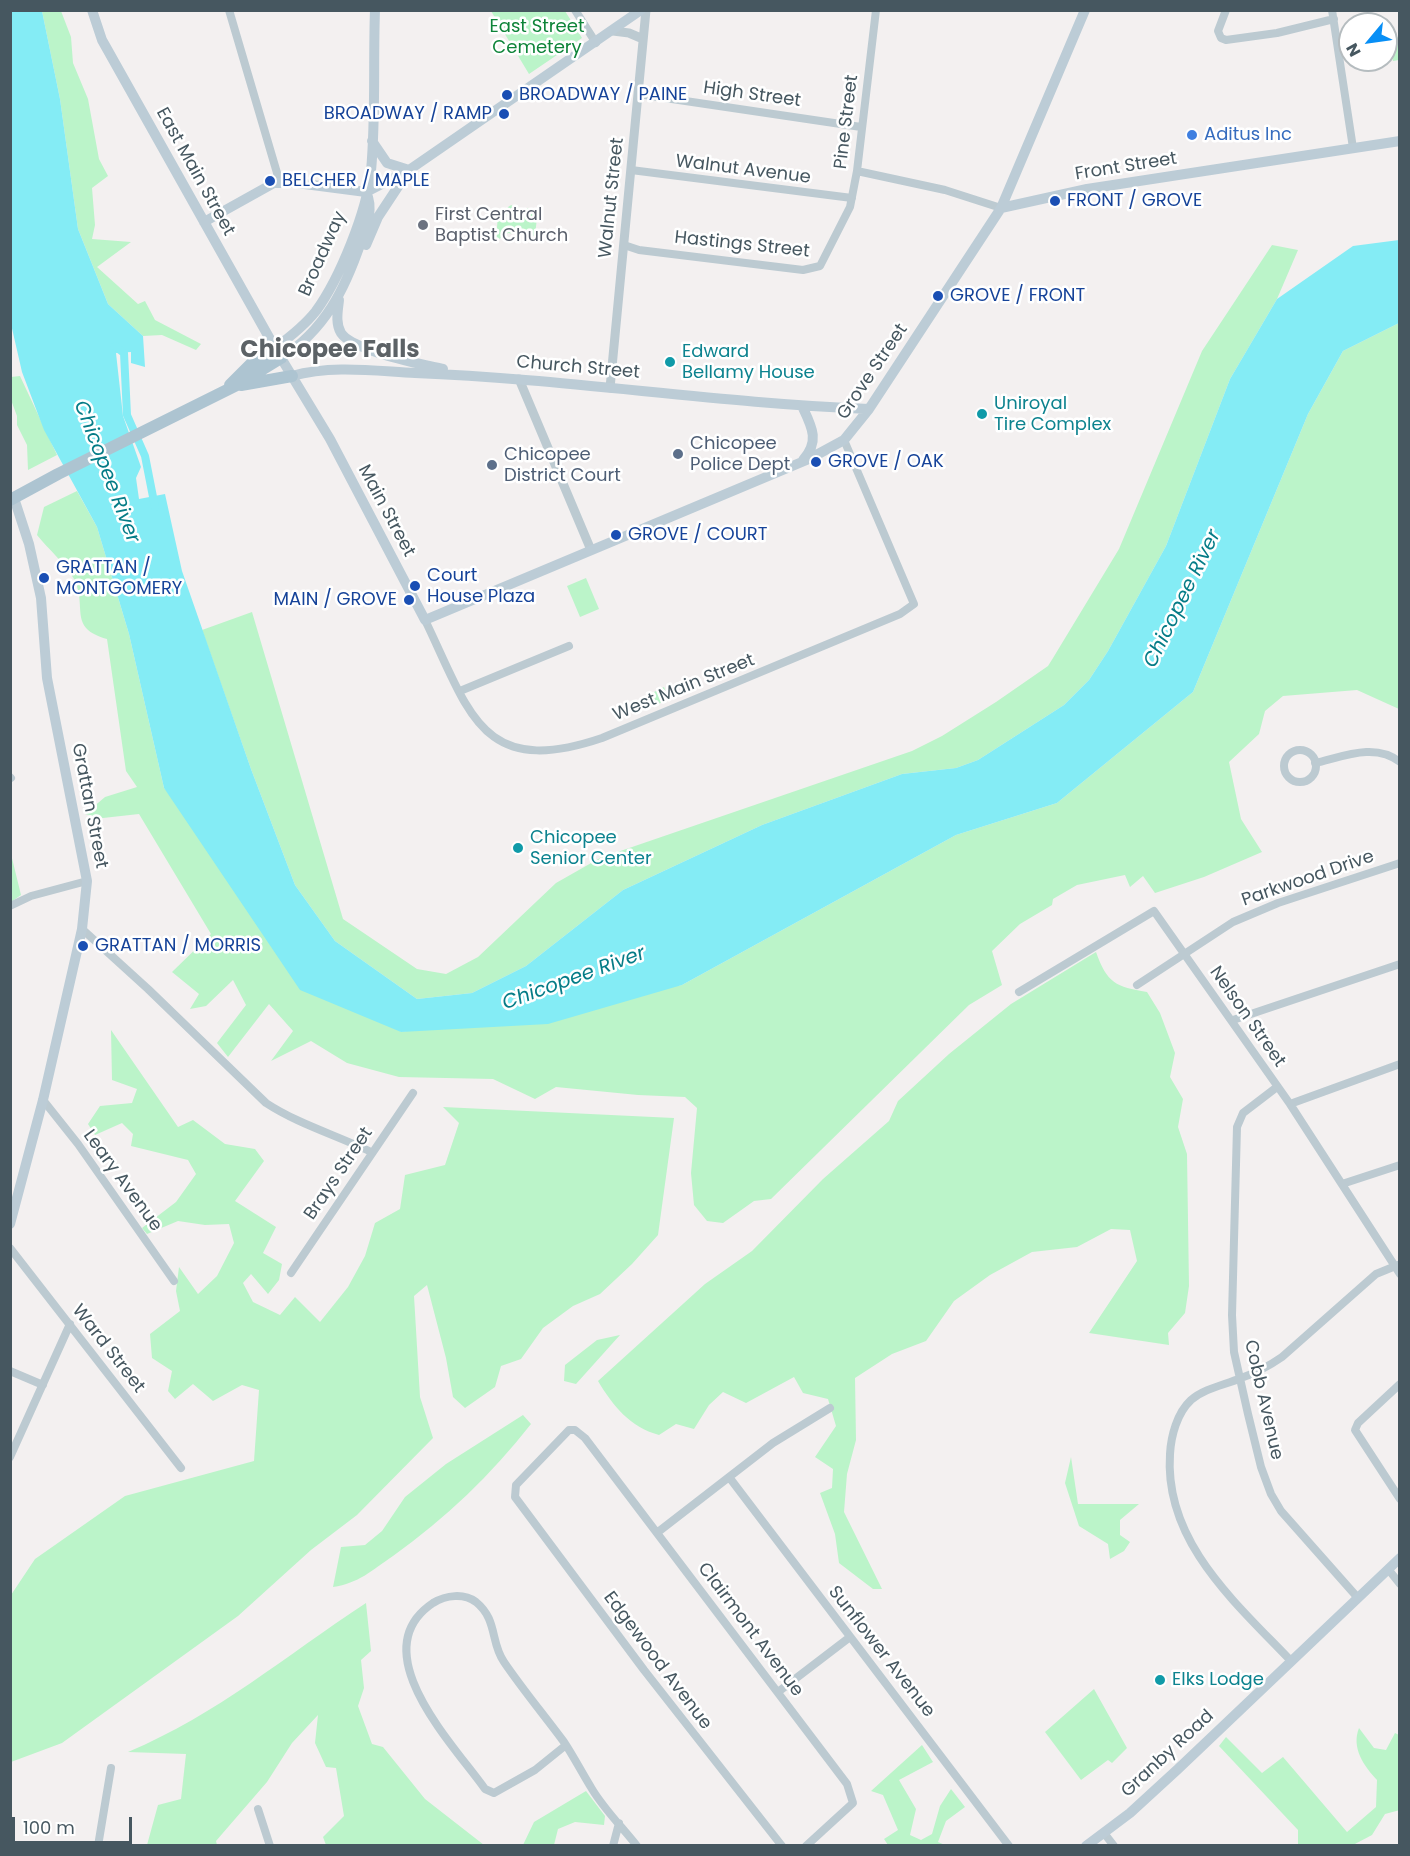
<!DOCTYPE html>
<style>
body{margin:0}
#map{position:relative;width:1410px;height:1856px;overflow:hidden;background:#f3f0f0;font-family:Poppins,sans-serif}
canvas{display:block}
.frame{position:absolute;inset:0;border:12px solid #465760;pointer-events:none}
.north{position:absolute;left:1338px;top:12px;width:60px;height:60px;box-sizing:border-box;background:#fff;border:2px solid #b5bcbf;border-radius:50%;rotate:241deg;font-size:16px;font-weight:700;line-height:24px;text-align:center;color:#465760}
.north::after{content:'';display:block;margin:auto;width:21px;height:27px;background:#078ff6;clip-path:polygon(50% 0,100% 100%,50% 72%,0 100%)}
.scale{position:absolute;left:12px;top:1817px;width:120px;height:27px;box-sizing:border-box;border:3px solid #465760;border-top:0;padding-left:8px;font-size:18px;line-height:21px;white-space:nowrap;color:#465760;-webkit-text-stroke:4px #fff;paint-order:stroke}
</style>
<div id="map">
<canvas width="1410" height="1856"></canvas>
<div class="frame"></div>
<div class="north">N</div>
<div class="scale">100 m</div>
</div>
<script>
const ctx = document.querySelector('canvas').getContext('2d');
ctx.lineJoin = 'round';
function paint(path, color) {
  ctx.fillStyle = color;
  ctx.fill(path, 'evenodd');
}
function trace(path, color, width, dash) {
  ctx.strokeStyle = color;
  ctx.lineWidth = width;
  ctx.lineCap = dash ? 'butt' : 'round';
  ctx.setLineDash(dash || []);
  ctx.stroke(path);
}
function drawText(font, color, halo, rows, align = 'center') {
  ctx.font = font + ' Poppins,sans-serif';
  ctx.lineWidth = 5;
  ctx.setLineDash([]);
  ctx.textBaseline = 'middle';
  ctx.strokeStyle = halo;
  ctx.fillStyle = color;
  for (const [text, x, y, turn = 0] of rows) {
    ctx.save();
    ctx.translate(x, y);
    ctx.rotate((+turn || 0) * Math.PI / 180);
    ctx.textAlign = isNaN(turn) ? turn : align;
    if (halo) ctx.strokeText(text, 0, 0);
    ctx.fillText(text, 0, 0);
    ctx.restore();
  }
}
paint(new Path2D(`
 M42 11H61L71 37 73 63 88 99 99 159 108 176 92 188 95 225 92 239 131 242 97 267 138 304 145 301 155 320 201 344 196 350 162 335 143 336 108 304 78 229 60 99Z
 M491 11H565L582 38 529 74Z
 M1399 37V60L1393 61 1388 40Z
 M506 212a7 7 0 1 1 14 0a7 7 0 1 1-14 0Z
 M524 208H538L535 236 508 233 496 241 498 214 502 215 505 220H521Z
 M1272 245 1298 250 1277 299 1230 379 1166 546 1108 651 1089 680 1064 705 978 760 956 768 902 774 762 825 623 890 526 966 472 993 417 999 335 941 295 885 251 769 202 630 252 612 343 919 417 969 446 974 478 957 556 883 600 858 912 751 942 736 996 702 1048 666 1053 658 1119 549 1202 351Z
 M1399 323V709L1357 690 1283 696 1265 711 1259 734 1229 762 1241 819 1262 852 1204 877 1155 893 1143 876 1130 887 1125 875 1077 885 1053 899 1052 905 1020 924 992 951 1002 985 969 1005 771 1199 754 1201 723 1223 707 1221 694 1205 691 1173 697 1108 685 1097 638 1095 556 1087 535 1099 493 1079 399 1077 347 1063 311 1041 271 1061 293 1031 269 1004 228 1057 217 1043 246 1005 233 980 206 1006 190 1009 199 994 172 972 211 934 139 814 103 818 85 814 105 797 137 787 126 771 107 639C67 628 88 606 74 579 66 564 48 549 37 535L44 507 77 491 97 527 129 634 164 788 401 1032 682 985 956 835 1057 803 1193 692 1308 414 1343 351Z
 M20 376 57 455 28 470 27 445 17 425V416L11 400V377Z
 M586 578 599 609 580 617 567 586Z
 M664 687 669 700 649 707 644 697Z
 M10 850 21 895 11 902H10Z
 M1096 952C1107 983 1116 987 1147 992L1160 1013 1175 1053 1170 1077 1183 1099 1178 1127 1187 1154 1189 1286 1185 1313 1168 1333 1169 1345 1089 1333 1137 1261 1130 1230 1111 1229 1077 1247 1032 1252 990 1275 954 1301 926 1341 892 1354 855 1378 856 1440 847 1474 844 1512 882 1589H873L839 1563 835 1534 820 1493 832 1488 833 1469 815 1457 836 1426 828 1399 803 1393 794 1377 746 1403 723 1392 709 1405 694 1429 676 1424 659 1435C630 1427 613 1406 598 1381L705 1284 752 1251 823 1179 889 1121 898 1101 949 1054 1011 1004Z
 M111 1030 178 1127 193 1120 225 1144 255 1149 264 1161 235 1201 276 1227 263 1253 282 1264 279 1280 268 1294 251 1274 243 1283 253 1302 280 1315 295 1297 320 1322 348 1287 365 1256 375 1223 400 1209 405 1175 445 1165 459 1123 443 1107 674 1118 658 1235 632 1264 600 1294 573 1306 543 1328 521 1359 501 1366 495 1387 465 1408 453 1397 446 1358 427 1285 414 1296 420 1397 433 1438 357 1515 311 1550 238 1616 62 1743 11 1762V1595L35 1559 125 1496 254 1461 259 1390 242 1385 213 1401 193 1384 175 1399 168 1391 172 1371 152 1358 150 1334 180 1311 176 1291 179 1267 198 1294 217 1276 234 1243 229 1224 205 1225 178 1221 147 1234 142 1228 176 1202 196 1174 188 1160 131 1146 133 1134 122 1123 95 1135 88 1124 100 1106 132 1103 137 1089 112 1080Z
 M620 1335 576 1384 564 1381 565 1365 597 1340Z
 M523 1415 531 1424C491 1475 446 1518 393 1556 371 1571 359 1583 333 1587L341 1547 365 1545 382 1531 405 1497 446 1464Z
 M1071 1457 1078 1504H1139L1120 1520V1535L1130 1542 1124 1551 1110 1559 1108 1544 1079 1526 1065 1483Z
 M366 1603 371 1651 361 1660 364 1688 358 1706 372 1744 383 1747 425 1799 484 1845H326L323 1837 344 1816 336 1768 326 1767 315 1743 318 1715 292 1743 267 1782 216 1841 217 1845H147L158 1805 181 1799 186 1754 128 1752C218 1714 285 1656 366 1603Z
 M1094 1689 1127 1748 1112 1763 1108 1760 1081 1780 1045 1732Z
 M1359 1728 1374 1748 1386 1750 1395 1733 1399 1735 1400 1810 1385 1814 1372 1835 1353 1845H1298V1830L1219 1746 1226 1737 1262 1773 1283 1757 1347 1832 1376 1807 1377 1780C1364 1766 1351 1748 1359 1728Z
 M922 1745 933 1762 899 1780 916 1809 910 1835 921 1840 932 1834 940 1806 951 1789 965 1807 946 1821 938 1842 945 1845H888L884 1839 898 1830 883 1795 871 1791Z
 M586 1791 605 1816 604 1825 575 1822 558 1829 554 1845H523L534 1822Z`), '#bbf4c9');
paint(new Path2D(`
 M10 11H42L60 99 78 229 108 304 143 336 145 367 131 363V352L116 353 123 416 141 467 136 478 139 499 165 494 182 571 251 769 295 885 335 941 417 999 472 993 526 966 623 890 762 825 902 774 956 768 978 760 1064 705 1089 680 1108 651 1166 546 1230 379 1277 299 1353 246 1399 240V323L1343 351 1308 414 1193 692 1057 803 956 835 682 985 548 1024 401 1032 300 990 164 788 129 634 97 527 44 430 22 372 11 324Z`), '#84ecf5');
trace(new Path2D(`
 M115 346 124 353 127 415 145 456 155 507`), '#84ecf5', 8);
trace(new Path2D(`
 M229 10 280 183
 M575 10 596 43
 M1226 10 1218 31 1221 38 1226 40 1277 33 1334 19
 M1332 10 1353 148
 M638 94 861 127
 M631 170 852 198
 M857 171 945 190 1001 208
 M624 245 639 250 803 270 820 266 850 207 857 171 876 10
 M425 620C470 713 481 779 602 738L900 614 914 604 844 440
 M460 691 569 646
 M1284 766a16 16 0 1 1 32 0a16 16 0 1 1-32 0Z
 M1315 763C1342 757 1375 742 1400 762
 M10 777 11 778
 M10 906 31 896 87 881
 M82 929 148 989 266 1103C298 1124 336 1135 371 1152
 M1137 985 1233 922 1278 903 1400 863
 M1019 992 1154 911 1290 1104 1400 1274
 M1233 1020 1400 964
 M1277 1087 1243 1113 1237 1127 1232 1315 1234 1352 1248 1414 1261 1467 1271 1494 1281 1511 1358 1598
 M43 1100 78 1144 174 1281
 M1290 1104 1400 1064
 M1342 1184 1400 1165
 M10 1248 181 1468
 M291 1273 413 1093
 M10 1371 43 1385
 M1400 1384 1358 1423 1355 1430 1400 1499
 M10 1457 70 1324
 M729 1477 1009 1846
 M658 1532 773 1443 830 1408
 M1388 1569 1400 1584
 M1291 1661C1236 1603 1164 1542 1170 1454 1171 1436 1177 1413 1191 1400 1205 1388 1225 1385 1241 1378 1256 1373 1269 1366 1282 1357L1376 1274 1398 1265
 M778 1692 850 1637
 M566 1745 535 1770 494 1793 485 1789C454 1745 361 1651 433 1603 446 1595 464 1593 476 1602 498 1620 490 1642 504 1662 523 1690 544 1715 564 1742 574 1757 582 1773 592 1789 604 1809 622 1827 637 1846
 M258 1809 270 1846
 M1104 1833 1114 1846
 M98 1846 111 1768
 M613 1846 619 1823
 M782 1846 644 1670 515 1497 516 1485 569 1430H575L585 1438 847 1784 853 1803 806 1846`), '#bccad1', 8);
trace(new Path2D(`
 M613 31 629 33 643 39
 M519 379 591 550
 M610 388 646 10`), '#bccad1', 9);
trace(new Path2D(`
 M92 10 102 40 275 348 330 439 425 620 809 459 844 440 869 409 1001 208 1085 10
 M372 141 387 163 409 170
 M366 192 409 170 641 10
 M1001 208 1087 189 1400 141
 M204 222 274 183H297L366 192
 M366 245 378 217 407 173
 M339 300C338 310 335 323 341 333 353 351 421 364 443 369
 M275 348C290 337 305 325 316 311 340 278 367 211 371 171 376 118 373 63 375 10
 M281 358C325 330 345 289 361 242 367 226 374 208 366 192
 M292 376C332 365 374 371 415 373 567 379 717 403 869 409
 M802 406C812 427 820 441 803 460
 M10 1224 43 1100 82 929 87 881 47 678 41 598 29 544 14 498
 M1086 1846 1130 1813 1178 1769 1400 1558`), '#bcccd6', 10);
trace(new Path2D(`
 M230 385 251 364 275 348
 M241 385 292 376
 M10 500 58 474 237 385 281 358`), '#adc4d1', 12);
for (const [x, y, r, color] of [
 [507,95,6,"#1a4fb4"],
 [504,114,6,"#1a4fb4"],
 [1192,135,6,"#3f7fe0"],
 [270,181,6,"#1a4fb4"],
 [1055,201,6,"#1a4fb4"],
 [423,225,6,"#6b7280"],
 [938,296,6,"#1a4fb4"],
 [670,362,6,"#0f9aa8"],
 [982,414,6,"#0f9aa8"],
 [678,454,6,"#5c6f8a"],
 [816,462,6,"#1a4fb4"],
 [492,465,6,"#5c6f8a"],
 [616,535,6,"#1a4fb4"],
 [44,578,6,"#1a4fb4"],
 [415,586,6,"#1a4fb4"],
 [409,600,6,"#1a4fb4"],
 [518,848,6,"#0f9aa8"],
 [83,946,6,"#1a4fb4"],
 [1160,1680,6,"#0f9aa8"]
]) {
  const dot = new Path2D();
  dot.arc(x, y, r, 0, 2 * Math.PI);
  ctx.fillStyle = color;
  ctx.fill(dot);
  trace(dot, '#fff', 2);
}
drawText('18px', '#0e8439', '#fff', [
 ["East Street",537,27],
 ["Cemetery",537,48]
]);
drawText('18px', '#164399', '#fff', [
 ["BROADWAY / PAINE",519,95],
 ["BROADWAY / RAMP",492,114,"right"],
 ["BELCHER / MAPLE",282,181],
 ["FRONT / GROVE",1067,201],
 ["GROVE / FRONT",950,296],
 ["GROVE / OAK",828,462],
 ["GROVE / COURT",628,535],
 ["GRATTAN /",56,568],
 ["MONTGOMERY",56,589],
 ["Court",427,576],
 ["House Plaza",427,597],
 ["MAIN / GROVE",397,600,"right"],
 ["GRATTAN / MORRIS",95,946]
], 'left');
drawText('18px', '#465760', '#fff', [
 ["High Street",752,95,8],
 ["Pine Street",847,122,-83],
 ["Front Street",1126,167,-9],
 ["Walnut Avenue",743,170,7],
 ["East Main Street",195,172,61],
 ["Walnut Street",612,198,-84],
 ["Hastings Street",742,245,6],
 ["Broadway",323,254,-66],
 ["Church Street",578,368,5],
 ["Grove Street",873,372,-56],
 ["Main Street",386,511,62],
 ["West Main Street",684,688,-22],
 ["Grattan Street",89,806,79],
 ["Parkwood Drive",1308,879,-19],
 ["Nelson Street",1247,1017,55],
 ["Brays Street",339,1174,-56],
 ["Leary Avenue",122,1181,54],
 ["Ward Street",108,1349,52],
 ["Cobb Avenue",1263,1400,77],
 ["Clairmont Avenue",750,1630,53],
 ["Sunflower Avenue",881,1652,52],
 ["Edgewood Avenue",657,1661,53],
 ["Granby Road",1168,1754,-43]
]);
drawText('18px', '#366cbe', '#fff', [
 ["Aditus Inc",1204,135]
], 'left');
drawText('18px', '#5b616d', '#fff', [
 ["First Central",435,215],
 ["Baptist Church",435,236]
], 'left');
drawText('18px', '#0d838f', '#fff', [
 ["Edward",682,352],
 ["Bellamy House",682,373],
 ["Uniroyal",994,404],
 ["Tire Complex",994,425],
 ["Chicopee",530,838],
 ["Senior Center",530,859],
 ["Elks Lodge",1172,1680]
], 'left');
drawText('18px', '#4e5e75', '#fff', [
 ["Chicopee",690,444],
 ["Police Dept",690,465],
 ["Chicopee",504,455],
 ["District Court",504,476]
], 'left');
drawText('italic 20px', '#057c87', '#fff', [
 ["Chicopee River",106,472,69],
 ["Chicopee River",1183,599,-64],
 ["Chicopee River",574,979,-20]
]);
drawText('bold 24px', '#5c6266', '#fff', [
 ["Chicopee Falls",330,351]
]);
</script>
